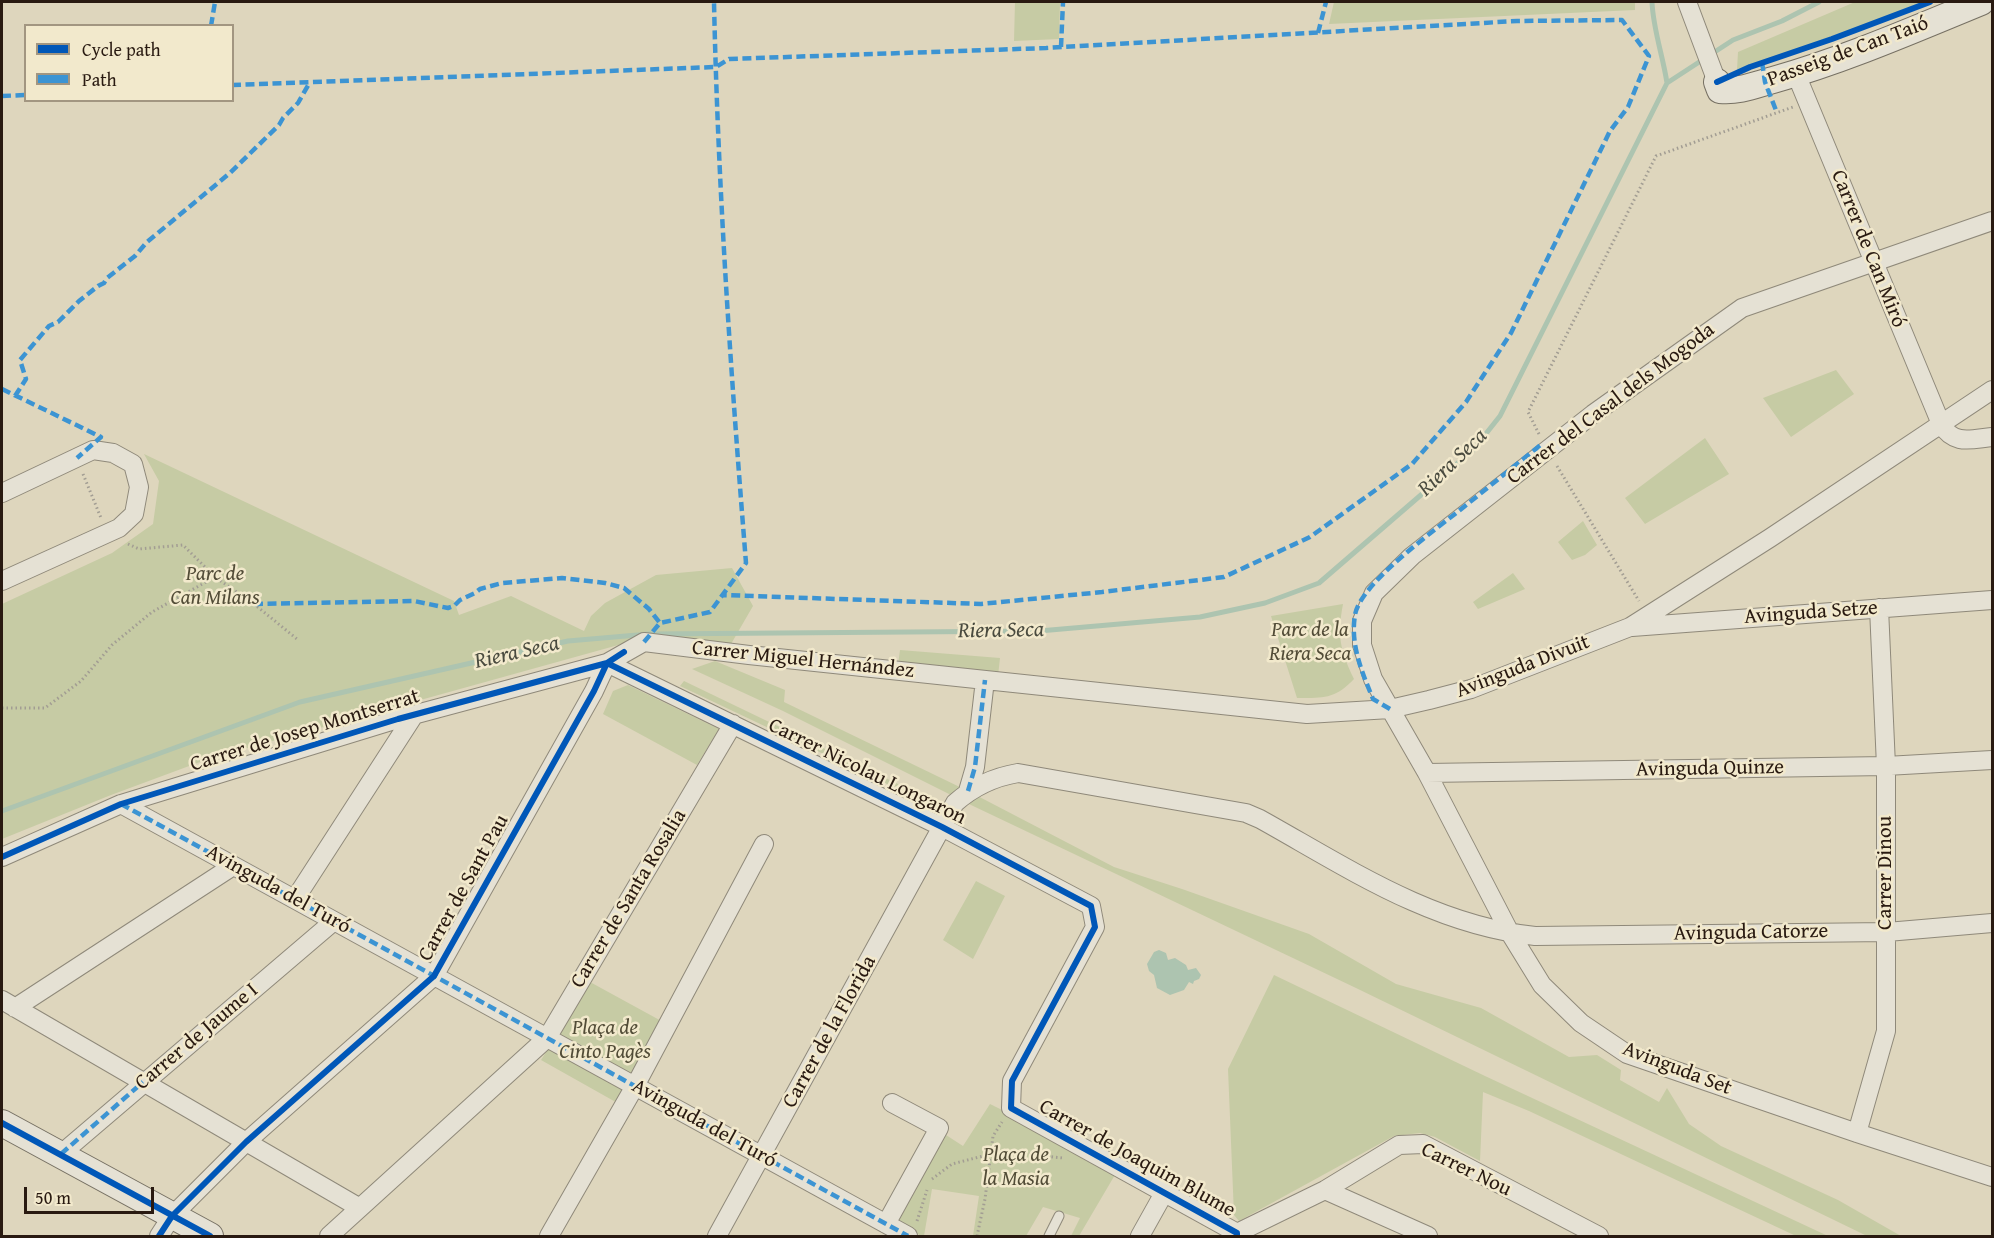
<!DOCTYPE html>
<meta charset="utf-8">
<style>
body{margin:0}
#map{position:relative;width:1994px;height:1238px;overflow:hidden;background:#ded6bd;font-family:"Gentium Book Plus",serif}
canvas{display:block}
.frame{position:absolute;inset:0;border:3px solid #291a11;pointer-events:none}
.legend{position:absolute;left:24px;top:24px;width:210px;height:78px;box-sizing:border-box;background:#f2e9cc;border:2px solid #a29681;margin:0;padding:8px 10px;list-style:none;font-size:18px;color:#291a11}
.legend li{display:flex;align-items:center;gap:12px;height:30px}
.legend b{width:30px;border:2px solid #a29681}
.scale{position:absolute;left:24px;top:1187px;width:130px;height:27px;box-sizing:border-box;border:3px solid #291a11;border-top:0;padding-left:8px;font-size:18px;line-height:21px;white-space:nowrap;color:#291a11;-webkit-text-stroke:4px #f2e9cc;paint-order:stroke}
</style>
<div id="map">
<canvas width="1994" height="1238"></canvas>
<div class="frame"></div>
<ul class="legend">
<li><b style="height:8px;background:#0057b8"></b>Cycle path</li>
<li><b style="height:8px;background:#3c94d3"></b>Path</li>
</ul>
<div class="scale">50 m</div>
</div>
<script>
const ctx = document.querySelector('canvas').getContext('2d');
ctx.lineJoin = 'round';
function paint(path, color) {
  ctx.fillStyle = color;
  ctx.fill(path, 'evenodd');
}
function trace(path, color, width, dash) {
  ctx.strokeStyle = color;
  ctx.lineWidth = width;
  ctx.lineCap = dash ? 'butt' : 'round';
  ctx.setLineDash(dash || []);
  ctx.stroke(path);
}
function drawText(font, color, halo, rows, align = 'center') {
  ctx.font = font + ' "Gentium Book Plus",serif';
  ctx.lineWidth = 5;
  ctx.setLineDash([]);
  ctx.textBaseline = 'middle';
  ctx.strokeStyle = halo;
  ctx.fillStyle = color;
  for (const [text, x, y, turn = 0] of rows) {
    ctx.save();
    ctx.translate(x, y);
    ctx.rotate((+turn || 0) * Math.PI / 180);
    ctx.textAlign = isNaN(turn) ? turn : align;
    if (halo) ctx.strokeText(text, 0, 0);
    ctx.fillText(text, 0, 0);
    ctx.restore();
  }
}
paint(new Path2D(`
 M1015 2H1060L1059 39 1014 41Z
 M1334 2H1635V10L1329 24Z
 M1855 2H1930L1737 70 1738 52Z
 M1836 370 1854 394 1791 437 1763 398Z
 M1705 438 1729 474 1645 524 1625 498Z
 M144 454 454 601 459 615 511 596 584 631 591 616 605 603 656 575 732 568 753 606 731 644 640 639 208 759 111 795 2 839V604L112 553 153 524 159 481Z
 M1583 521 1597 545 1585 555 1572 560 1558 542Z
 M1513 573 1525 589 1478 609 1473 602Z
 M1343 604C1337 636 1340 650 1354 679 1335 699 1324 698 1297 698L1271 616Z
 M900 650 1000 658 998 676 898 665Z
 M715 661 785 690 784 702 968 791 1114 867 1182 889 1309 934 1396 984 1481 1008 1569 1057 1597 1055 1621 1070 1620 1080 1659 1102 1667 1088 1689 1124 1721 1146 1838 1200 1901 1236H1867L1356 988 971 805 783 711 692 669Z
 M684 681 927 798 925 802 680 686Z
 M628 685 719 729 697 765 603 714 613 691Z
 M976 881 1005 896 973 959 943 940Z
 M1274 975 1485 1076 1828 1236H1796L1529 1111 1483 1092 1480 1161 1435 1137 1420 1133 1394 1136 1239 1221 1234 1215 1228 1069Z
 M590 982 665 1023 621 1105 541 1060Z
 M990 1104 1119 1168 1079 1236H1071L1080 1218 1043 1207 1026 1236H973L979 1196 932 1189 924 1236H921L895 1220 946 1135 963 1146Z`), '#c6cba4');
paint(new Path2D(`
 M1159 950 1166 953 1168 960 1175 958 1186 965 1188 970 1196 968 1201 975 1199 979 1194 981 1193 984 1189 982 1184 990 1170 995 1157 988 1154 975 1149 971 1147 964 1154 952Z`), '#adc4b0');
trace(new Path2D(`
 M1667 83 1733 40 1782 21 1819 2
 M2 811 300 702 568 641 649 634 1039 631 1200 617 1265 603 1319 583 1473 450 1500 416 1667 83C1663 56 1653 29 1652 2`), '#adc4b0', 5);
const lane = new Path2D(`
 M1049 1236 1059 1216`);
const street = new Path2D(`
 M1687 2 1717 82
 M1796 74 1941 424C1954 446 1971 439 1992 437
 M1992 221 1742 308 1593 414 1412 556 1374 593 1362 621V645L1373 679 1427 773 1510 933 1542 985 1581 1023 1627 1054 1857 1133 1992 1177
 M2 493 93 450 113 453 133 464 139 487 134 514 119 528 2 581
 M1632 627 1992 600
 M1427 773 1886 766 1992 760
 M968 791 975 767 985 680
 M121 804 908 1236
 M2 857 121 804 398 719 607 663 644 642 749 655 1307 714 1390 709 1429 700 1471 689 1630 627 1770 538 1992 390
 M295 899 414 715
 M2 1000 360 1208
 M15 1008 233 866
 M1857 1133 1886 1031V766L1879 608
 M61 1154 334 921
 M1325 1190 1428 1236
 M886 1224 939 1128 892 1103
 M1237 1233 1325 1190 1399 1145 1423 1144 1599 1236
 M159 1236 172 1216 246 1142 434 976 594 691 607 663 942 827 1091 906 1095 927 1012 1081 1011 1108 1237 1233
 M329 1236 547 1038 733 724
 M549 1236 635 1086 764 844
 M717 1236 955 803C973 787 994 777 1018 773L1246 813 1260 819C1348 868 1432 925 1535 936L1887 932 1992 923
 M1140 1236 1164 1193`);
const secondary = new Path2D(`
 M1717 82 1720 90C1738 92 1755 85 1773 80 1844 60 1913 30 1981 2
 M2 1123 210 1236`);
trace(lane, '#8f897a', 11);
trace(street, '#8f897a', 20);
trace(secondary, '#767063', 28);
trace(new Path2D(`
 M1539 434 1528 412 1656 156 1793 107
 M1557 466 1639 601
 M83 474 101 518
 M128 544 139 549 183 545 215 577 254 604 297 639
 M2 708H45L81 681 112 645 152 612 215 577
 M932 1179 952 1164 991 1154 1018 1153 1063 1158
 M917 1221 927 1190
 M977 1236 985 1199 993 1136 1002 1122`), '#a29d93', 3, [1.5, 3]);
trace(lane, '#e5e1d4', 9);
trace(street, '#e5e1d4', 18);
trace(secondary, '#e5e1d4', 26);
trace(new Path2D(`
 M211 26 215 2
 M1318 33 1326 2
 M1061 47 1063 2
 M1762 62 1765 82 1777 113
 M232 85 716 67 729 59 1046 48 1517 21 1622 20 1649 56 1628 107 1610 131 1511 333 1466 402 1412 464 1310 537 1224 577 1102 592 981 604 723 595
 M2 96 26 95
 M2 389 101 437 77 458
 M15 396 26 379 20 360 49 326 58 322 79 301 98 286 104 283 107 278 135 256 147 242 230 173 279 125 283 118 298 103 310 82
 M254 604 414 601 448 608 454 606 460 600 475 593 480 589 502 583 562 578 605 583 624 588 649 609 660 623
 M644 642 660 623 710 612 746 563C731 376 718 189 714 2
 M1390 709 1373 699C1362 672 1350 645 1355 615 1360 583 1438 528 1465 506 1491 485 1517 464 1543 443
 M968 791 975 767 985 680
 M121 804 908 1236
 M61 1154 143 1082`), '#3c94d3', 4.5, [9, 4.5]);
trace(new Path2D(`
 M1717 82 1750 67 1832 39 1930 2
 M2 857 121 804 398 719 607 663 624 652
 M2 1123 210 1236
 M159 1236 172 1216 246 1142 434 976 594 691 607 663 942 827 1091 906 1095 927 1012 1081 1011 1108 1237 1233V1236`), '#0057b8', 6);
drawText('21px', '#291a11', '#f2e9cc', [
 ["Passeig de Can Taió",1848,52,-20],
 ["Carrer de Can Miró",1868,249,68],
 ["Carrer del Casal dels Mogoda",1611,404,-37],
 ["Avinguda Setze",1811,613,-4],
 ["Carrer Miguel Hernández",803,660,6],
 ["Avinguda Divuit",1523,667,-21],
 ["Carrer de Josep Montserrat",305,731,-17],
 ["Avinguda Quinze",1710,769,-1],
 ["Carrer Nicolau Longaron",867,772,26],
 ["Carrer Dinou",1886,873,-90],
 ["Carrer de Sant Pau",464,888,-61],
 ["Avinguda del Turó",278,890,29],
 ["Carrer de Santa Rosalia",629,899,-59],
 ["Avinguda Catorze",1751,933,-1],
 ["Carrer de la Florida",830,1032,-61],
 ["Carrer de Jaume I",197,1037,-40],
 ["Avinguda Set",1677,1069,21],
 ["Avinguda del Turó",704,1124,29],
 ["Carrer de Joaquim Blume",1137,1159,29],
 ["Carrer Nou",1466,1170,26]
]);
drawText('italic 21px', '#524c37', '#f2e9cc', [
 ["Parc de",215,575],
 ["Can Milans",215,599],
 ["Parc de la",1310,631],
 ["Riera Seca",1310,655],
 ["Plaça de",605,1029],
 ["Cinto Pagès",605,1053],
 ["Plaça de",1016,1156],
 ["la Masia",1016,1180]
]);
drawText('italic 22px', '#4a4b3f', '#f2e9cc', [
 ["Riera Seca",1453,463,-44],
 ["Riera Seca",1001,631,-1],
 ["Riera Seca",517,653,-13]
]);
</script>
